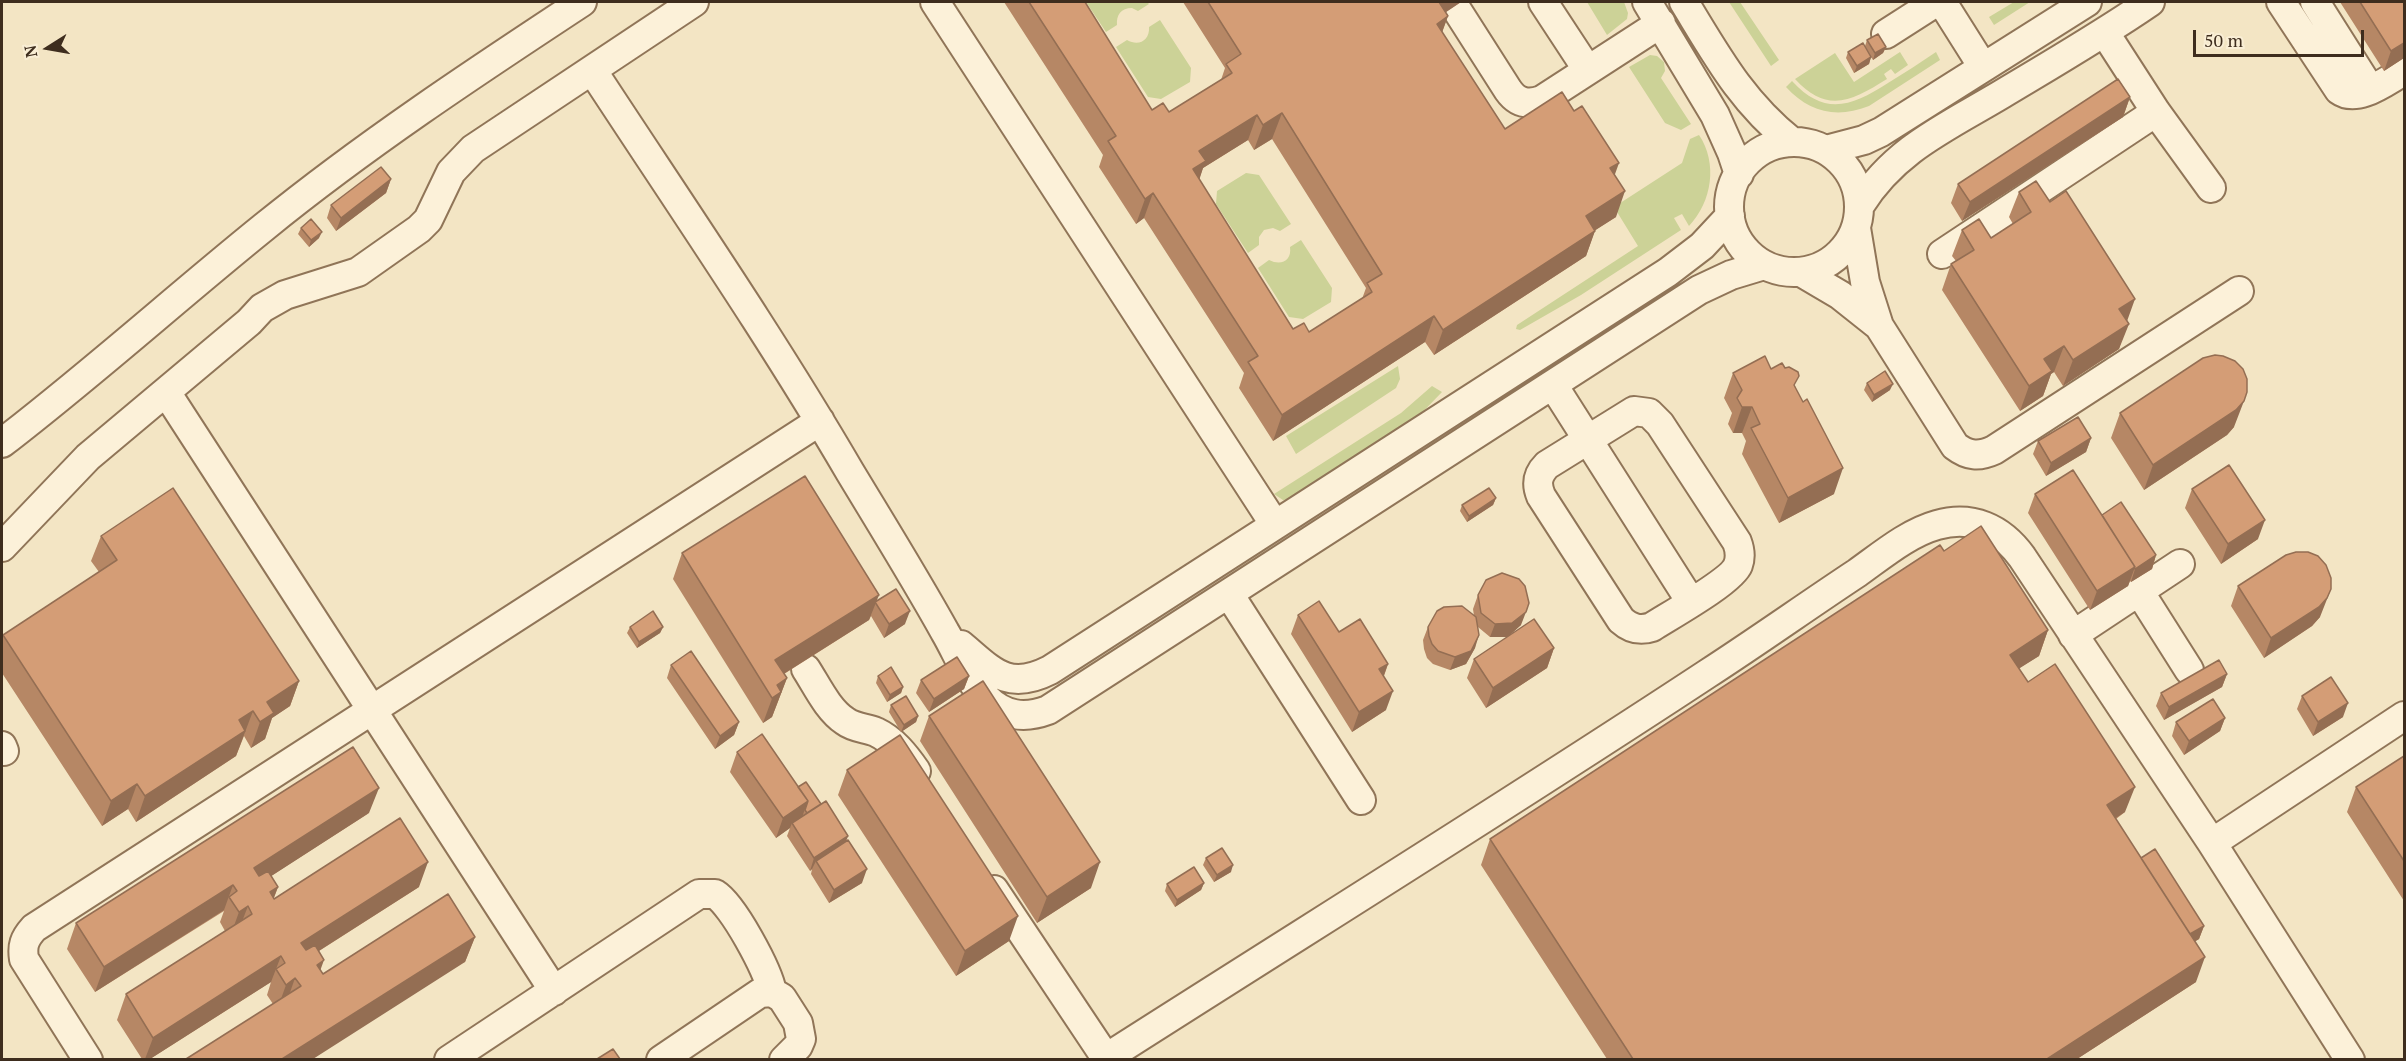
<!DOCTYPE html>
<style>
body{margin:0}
#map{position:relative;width:2406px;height:1061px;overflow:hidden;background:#f3e5c4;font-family:"PT Serif",serif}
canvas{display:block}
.frame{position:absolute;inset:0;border:3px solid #3e2d1e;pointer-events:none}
.north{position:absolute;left:18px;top:18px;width:60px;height:60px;-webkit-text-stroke:4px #f9eed5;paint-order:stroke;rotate:259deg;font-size:16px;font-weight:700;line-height:24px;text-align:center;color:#3e2d1e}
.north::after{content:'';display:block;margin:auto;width:21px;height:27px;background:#3e2d1e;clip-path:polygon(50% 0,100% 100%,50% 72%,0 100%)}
.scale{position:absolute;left:2193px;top:30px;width:171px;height:27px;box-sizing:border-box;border:3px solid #3e2d1e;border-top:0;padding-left:8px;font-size:18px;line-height:21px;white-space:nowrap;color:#3e2d1e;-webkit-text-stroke:4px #f9eed5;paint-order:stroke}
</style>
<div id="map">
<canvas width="2406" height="1061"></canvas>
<div class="frame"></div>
<div class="north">N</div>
<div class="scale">50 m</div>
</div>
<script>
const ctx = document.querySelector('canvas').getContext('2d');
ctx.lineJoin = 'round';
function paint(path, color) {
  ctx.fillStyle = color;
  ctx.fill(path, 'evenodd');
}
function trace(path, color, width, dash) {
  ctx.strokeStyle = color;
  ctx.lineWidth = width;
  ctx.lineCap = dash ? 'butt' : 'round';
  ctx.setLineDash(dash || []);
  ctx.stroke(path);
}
paint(new Path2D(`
 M1086 2H1147L1149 4 1138 11 1132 8C1121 8 1116 15 1117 25L1106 32Z
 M1587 2H1624L1628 13 1627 19 1607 35Z
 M1729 2H1740L1779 60 1771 66Z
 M2014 2H2030L1994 25 1989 17Z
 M1160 20 1191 68 1190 82 1161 99 1148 97 1116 47 1127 40C1139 47 1150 40 1149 27Z
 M1900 52 1908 65 1895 74 1891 69 1884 74 1887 79C1853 100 1828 115 1795 79L1835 53 1854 82Z
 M1936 52 1940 60 1869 106C1836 119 1809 112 1786 87L1792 81C1825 117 1852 106 1888 83 1904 73 1920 63 1936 52Z
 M1650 55 1657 56 1664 62 1665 71 1661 78 1691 124 1681 130 1665 123 1629 67Z
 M1699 135C1718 163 1712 202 1689 226L1682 214 1674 218 1681 230 1581 295 1520 330 1516 329 1517 325 1638 246 1614 207 1682 163 1690 139Z
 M1246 173 1259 175 1291 224 1280 231 1273 228 1264 230 1259 237V245L1248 253 1216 204 1217 191Z
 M1301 240 1332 288 1331 302 1303 319 1289 317 1258 268 1269 260C1281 266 1292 261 1290 247Z
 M1398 366 1400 379 1396 388 1296 454 1286 436Z
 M1432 386 1442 392 1412 423 1293 499 1283 500 1274 494 1401 413Z`), '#ccd297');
const minor = new Path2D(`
 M935 2 1275 525
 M1543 2 1587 69
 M1647 2 1715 115 1732 153 1739 174
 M1684 2C1717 56 1741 101 1792 142
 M1942 2 1983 67
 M2281 2 2339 90C2358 104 2387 80 2404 71
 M2315 2 2370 89
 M1455 7 1508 90C1517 103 1528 105 1542 100L1661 23
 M2105 33 2156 112 2211 188
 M1886 34 1936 2
 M592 70C679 203 770 335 850 472 882 525 915 578 945 632 958 654 967 680 986 698 1004 716 1024 719 1048 710L1699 290 1731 275 1764 265
 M1729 207a65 65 0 1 1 130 0a65 65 0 1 1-130 0Z
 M1826 150 1864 140 1881 132 2087 2
 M1860 205C1895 149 1947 127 2002 94 2052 64 2102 35 2150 2
 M1856 228 1865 282 1879 326 1955 446C1968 456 1979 457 1994 450L2239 291
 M1942 254 2156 112
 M1801 272 1840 295 1879 326
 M1553 385 1691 602
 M166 392 554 991
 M1634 411 1649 413 1660 424 1737 542C1740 550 1741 557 1738 565 1732 581 1669 616 1652 627 1640 631 1631 629 1621 620L1541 496C1536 484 1537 475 1547 465Z
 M2 443C92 374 176 298 264 227 365 145 474 73 582 2
 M2 547 88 457 249 322 262 308 285 295 358 272 419 229 428 220 451 172 473 149 694 2
 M2139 591 2189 670
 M1229 594 1361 800
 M2073 635 2180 564
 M961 645C991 670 1007 692 1050 670L1668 272 1702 246 1730 216
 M806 669C817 686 828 710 845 721 854 728 866 728 876 732 893 740 905 755 916 771
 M2 746 4 751
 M2212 843 2404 716
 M994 890 1106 1058
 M88 1060 24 959C22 946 24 939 34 928L820 421
 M449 1060 699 894H715C733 905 768 970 772 992
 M661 1060 760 993 772 992 782 998 798 1023 801 1039 798 1046 784 1060
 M1103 1060C1305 931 1508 805 1707 674 1758 641 1807 606 1857 573 1881 556 1908 533 1937 525 1972 515 2001 528 2022 557L2212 843 2350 1060`);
trace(minor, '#907558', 32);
trace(minor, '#fcf1d9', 28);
paint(new Path2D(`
 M1004 2H1085L1152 110 1169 112 1221 80 1225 68 1183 2H1461L1446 12 1448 16 1442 32 1505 129 1615 174 1616 217 1595 230 1586 256 1434 355 1425 342 1273 441 1239 388 1244 373 1144 218 1136 224 1099 167 1103 155ZM1272 139 1366 288 1362 299 1309 332 1293 329 1199 179 1203 168 1248 140 1254 150Z
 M2340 2H2404V58L2384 71Z
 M1867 40 1886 47 1883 53 1873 60 1871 57 1869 64 1854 73 1846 58 1848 52 1865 46Z
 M2130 97 2123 117 1962 221 1951 203 1958 184Z
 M391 179 386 193 336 231 327 218 331 205Z
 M2019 192 2127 321 2119 349 2063 386 2054 372 2051 374 2043 396 2020 411 1942 290 1951 264 1956 261 1952 256 1962 230 1991 238 2013 224 2009 217Z
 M301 228 319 238 309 247 298 234Z
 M1733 373 1795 386 1834 494 1779 523 1742 454 1746 441 1742 433H1733L1728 424 1732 413 1724 398Z
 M1867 383 1890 390 1872 402 1864 390Z
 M2120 413 2234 427 2227 435 2144 490 2111 438Z
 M2091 438 2086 452 2046 476 2033 454 2038 441Z
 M2192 489 2258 539 2221 564 2185 508Z
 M2035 494 2102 515 2156 555 2152 569 2131 582 2130 581 2128 586 2090 610 2028 513Z
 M1496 498 1493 505 1467 522 1460 511 1462 505Z
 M101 536 299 681 290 706 272 718 265 739 251 748 244 736 236 756 136 822 128 809 102 826 2 673V639L3 635 99 572 91 561Z
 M1944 551 2048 630 2039 656 2019 668 2028 682 2125 812 2116 819 2141 858 2204 926 2199 939 2195 941 2196 982 2077 1059H1607L1481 865 1490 839Z
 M682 553 876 602 905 624 884 638 871 616 869 620 784 674 787 678 772 717 763 723 673 579Z
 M2238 586 2320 617 2312 626 2264 658 2231 606Z
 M1478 595 1521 625 1508 636 1554 648 1547 668 1486 708 1467 678 1474 659 1507 637H1490L1478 627 1475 648 1466 664 1450 670 1433 664 1427 658 1424 649 1423 640 1428 627 1474 616 1473 609Z
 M1298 615 1339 632 1388 664 1384 676 1386 710 1352 732 1291 634Z
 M630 627H663L660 633 637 648 627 633Z
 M671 665 739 722 734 735 715 749 667 678Z
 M2227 674 2222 687 2164 720 2156 706 2161 693Z
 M878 676 903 687 901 693 887 702 876 683Z
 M969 676 964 689 929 712 916 693 921 680Z
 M2302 696 2343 717 2313 736 2297 709Z
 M891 705 918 716 916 722 901 732 889 712Z
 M929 716 1091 888 1037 923 920 741Z
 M2225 718 2220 731 2184 755 2172 736 2176 722Z
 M737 752 798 787 847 841 862 883 829 903 811 874 812 869 810 871 787 836 790 828 776 838 730 772Z
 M2404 756V901L2347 812 2356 787Z
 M847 770 1009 941 956 976 838 795Z
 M369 813 271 876 278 887 274 898V899L419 887 319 951 320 970 323 974 475 937 465 962 273 1004 267 995 271 982 150 1059H142L117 1020 126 994 225 931 220 922 224 911 95 992 67 949 76 923Z
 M1206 858 1231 872 1214 882 1203 865Z
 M1204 883 1201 890 1175 907 1165 891 1167 884Z`), '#b68765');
paint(new Path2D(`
 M1436 2H1461L1428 24Z
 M1448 16 1439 41 1437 24Z
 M2404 43V58L2384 71 2391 51Z
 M1886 47 1883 53 1873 60 1875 53Z
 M1871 57 1869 64 1854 73 1857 66Z
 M2130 97 2123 117 1962 221 1970 202Z
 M1282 113 1272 139 1254 150 1263 125Z
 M1257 115 1248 140 1203 168 1197 187 1184 195 1199 151Z
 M1619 163 1610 188V168Z
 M391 179 386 193 336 231 341 218Z
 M1625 191 1616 217 1577 242 1586 216Z
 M1153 193 1144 218 1136 224 1145 199Z
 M1595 231 1586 256 1434 355 1443 330Z
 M322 232 319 238 309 247 311 240Z
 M2135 299 2126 324 2119 309Z
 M1434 316 1425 342 1273 441 1282 415Z
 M2129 324 2119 349 2063 386 2073 360Z
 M2064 346 2054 372 2051 374 2043 396 2020 411 2029 386 2044 359Z
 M1893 384 1890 390 1872 402 1874 395Z
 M2244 401 2234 427 2227 435 2144 490 2153 465Z
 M1742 407H1752L1742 433H1733Z
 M2091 438 2086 452 2046 476 2051 463Z
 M1843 468 1834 494 1779 523 1788 498Z
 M1496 498 1493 505 1467 522 1469 516Z
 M2265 520 2258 539 2221 564 2228 544Z
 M2156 555 2152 569 2131 582 2135 569Z
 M2135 567 2128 586 2090 610 2097 591Z
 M2331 589 2320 617 2312 626 2264 658 2271 638Z
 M879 595 869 620 766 685 775 660Z
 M910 611 905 624 884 638 889 624Z
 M1526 612 1521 625 1508 637H1490L1495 624Z
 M663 627 660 633 637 648 639 642Z
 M2048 630 2039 656 2001 680 2010 655Z
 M1479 635 1475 648 1466 664 1450 670 1455 657Z
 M1554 648 1547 668 1486 708 1493 688Z
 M1388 664 1381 683 1379 669Z
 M2227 674 2222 687 2164 720 2169 707Z
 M969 676 964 689 929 712 934 699Z
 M787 678 772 717 763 723 777 685Z
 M299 681 290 706 272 718 265 739 251 748 267 702Z
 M903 687 901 693 887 702 890 695Z
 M1393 691 1386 710 1352 732 1359 712Z
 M2348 703 2343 717 2313 736 2318 722Z
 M253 711 236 756 136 822 145 796 239 720Z
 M918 716 916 722 901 732 904 725Z
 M2225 718 2220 731 2184 755 2189 741Z
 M739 722 734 735 715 749 720 736Z
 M137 784 128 809 102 826 111 801Z
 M2135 787 2125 812 2097 830 2107 805Z
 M379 788 369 813 245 893 254 868Z
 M808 801 801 820 792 823 790 828 776 838 783 818Z
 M848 836 843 850 816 861 812 869 810 871 814 858Z
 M428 862 419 887 292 968 301 943Z
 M1100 862 1091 888 1037 923 1047 897Z
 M1233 865 1231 872 1214 882 1217 875Z
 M867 869 862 883 829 903 834 890Z
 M1204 883 1201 890 1175 907 1177 900Z
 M233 885 224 910 95 992 104 967Z
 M278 887 268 912 270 892Z
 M248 906 238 932 230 937 239 912Z
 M1018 916 1009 941 956 976 965 951Z
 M2204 926 2199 939 2185 948 2189 935Z
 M475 937 465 962 313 1059H282Z
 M281 956 271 982 150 1059H145L153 1038Z
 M2205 957 2196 982 2077 1059H2047Z
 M324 960 315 985 317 965Z
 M295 978 286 1004 277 1010 286 985Z`), '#946e53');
const building = new Path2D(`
 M1029 2H1085L1152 110 1163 103 1169 112 1232 73 1226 64 1241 54 1208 2H1439L1448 16 1437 24 1505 129 1562 92 1574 111 1582 106 1619 163 1610 168 1625 191 1586 216 1595 231 1443 330 1434 316 1282 415 1248 362 1258 356 1153 193 1145 199 1108 141 1116 136ZM1282 113 1382 274 1367 283 1372 292 1309 332 1304 323 1293 329 1193 169 1206 161 1199 151 1257 115 1263 125Z
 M2360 2H2404V43L2391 51Z
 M1878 34 1886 47 1875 53 1867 40Z
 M1863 43 1871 57 1857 66 1848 52Z
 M2118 79 2130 97 1970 202 1958 184Z
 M381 167 391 179 341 218 331 205Z
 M2036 181 2050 202 2066 191 2135 299 2119 309 2129 324 2073 360 2064 346 2044 359 2052 371 2029 386 1951 264 1974 250 1962 230 1979 219 1991 238 2031 212 2019 192Z
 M311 219 322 232 311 240 301 228Z
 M2215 355 2223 356 2235 361 2243 369 2247 379V392L2244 401 2236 410 2153 465 2120 413 2203 358Z
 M1765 356 1771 369 1782 363 1785 368 1789 367 1798 372 1799 376 1794 385 1803 402 1807 399 1843 468 1788 498 1751 428 1760 424 1752 407H1742L1737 398 1742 390 1733 373Z
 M1885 371 1893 384 1874 395 1867 383Z
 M2078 417 2091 438 2051 463 2038 441Z
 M2229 465 2265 520 2228 544 2192 489Z
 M2073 470 2135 567 2097 591 2035 494Z
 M805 476 879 595 775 660 787 678 777 685 781 692 772 698 682 553Z
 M173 488 299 681 267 702 274 713 260 722 253 711 239 720 245 731 145 796 137 784 111 801 3 635 117 560 101 536Z
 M1489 488 1496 498 1469 516 1462 505Z
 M2121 502 2156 555 2135 569 2134 567H2135L2102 515Z
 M1981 526 2048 630 2010 655 2028 682 2055 664 2135 787 2107 805 2205 957 2047 1059H1633L1490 839 1940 545 1944 551Z
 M2296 552H2308L2318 556 2326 565 2331 578V589L2327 598 2319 607 2271 638 2238 586 2286 555Z
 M1502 573 1519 579 1525 586 1529 603 1526 612 1512 623 1495 624 1481 613 1478 595 1486 580Z
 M896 589 910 611 889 624 875 602Z
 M1319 601 1339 632 1360 619 1388 664 1379 669 1393 691 1359 712 1298 615Z
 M1462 606 1476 617 1479 635 1471 651 1455 657 1438 651 1432 644 1429 636 1428 627 1437 611 1444 607Z
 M653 611 663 627 639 642 630 627Z
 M1534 619 1554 648 1493 688 1474 659Z
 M691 651 739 722 720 736 671 665Z
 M957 657 969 676 934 699 921 680Z
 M2219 660 2227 674 2169 707 2161 693Z
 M891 667 903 687 890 695 878 676Z
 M2331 677 2348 703 2318 722 2302 696Z
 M983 681 1100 862 1047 897 929 716Z
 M906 696 918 716 904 725 891 705Z
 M2213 699 2225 718 2189 741 2176 722Z
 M762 734 808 801 783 818 737 752Z
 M900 735 1018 916 965 951 847 770Z
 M353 747 379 788 254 868 259 876 268 871 278 887 270 892 274 899 400 818 428 862 301 943 306 950 315 945 324 960 317 965 323 974 448 894 475 937 282 1059H186L301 986 295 978 286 985 276 969 285 963 281 956 153 1038 126 994 252 914 248 906 239 912 229 897 237 891 233 885 104 967 76 923Z
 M2404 756V861L2356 787Z
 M806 782 821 804 807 813 805 810 808 801 798 787Z
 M826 801 848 836 814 858 792 823Z
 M848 840 867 869 834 890 816 861Z
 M1222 848 1233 865 1217 875 1206 858Z
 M2155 849 2204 926 2190 934 2141 858Z
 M1194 867 1204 883 1177 900 1167 884Z
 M613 1049 620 1059H597Z`);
paint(building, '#d49d76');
trace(building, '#946e53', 1.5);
</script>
